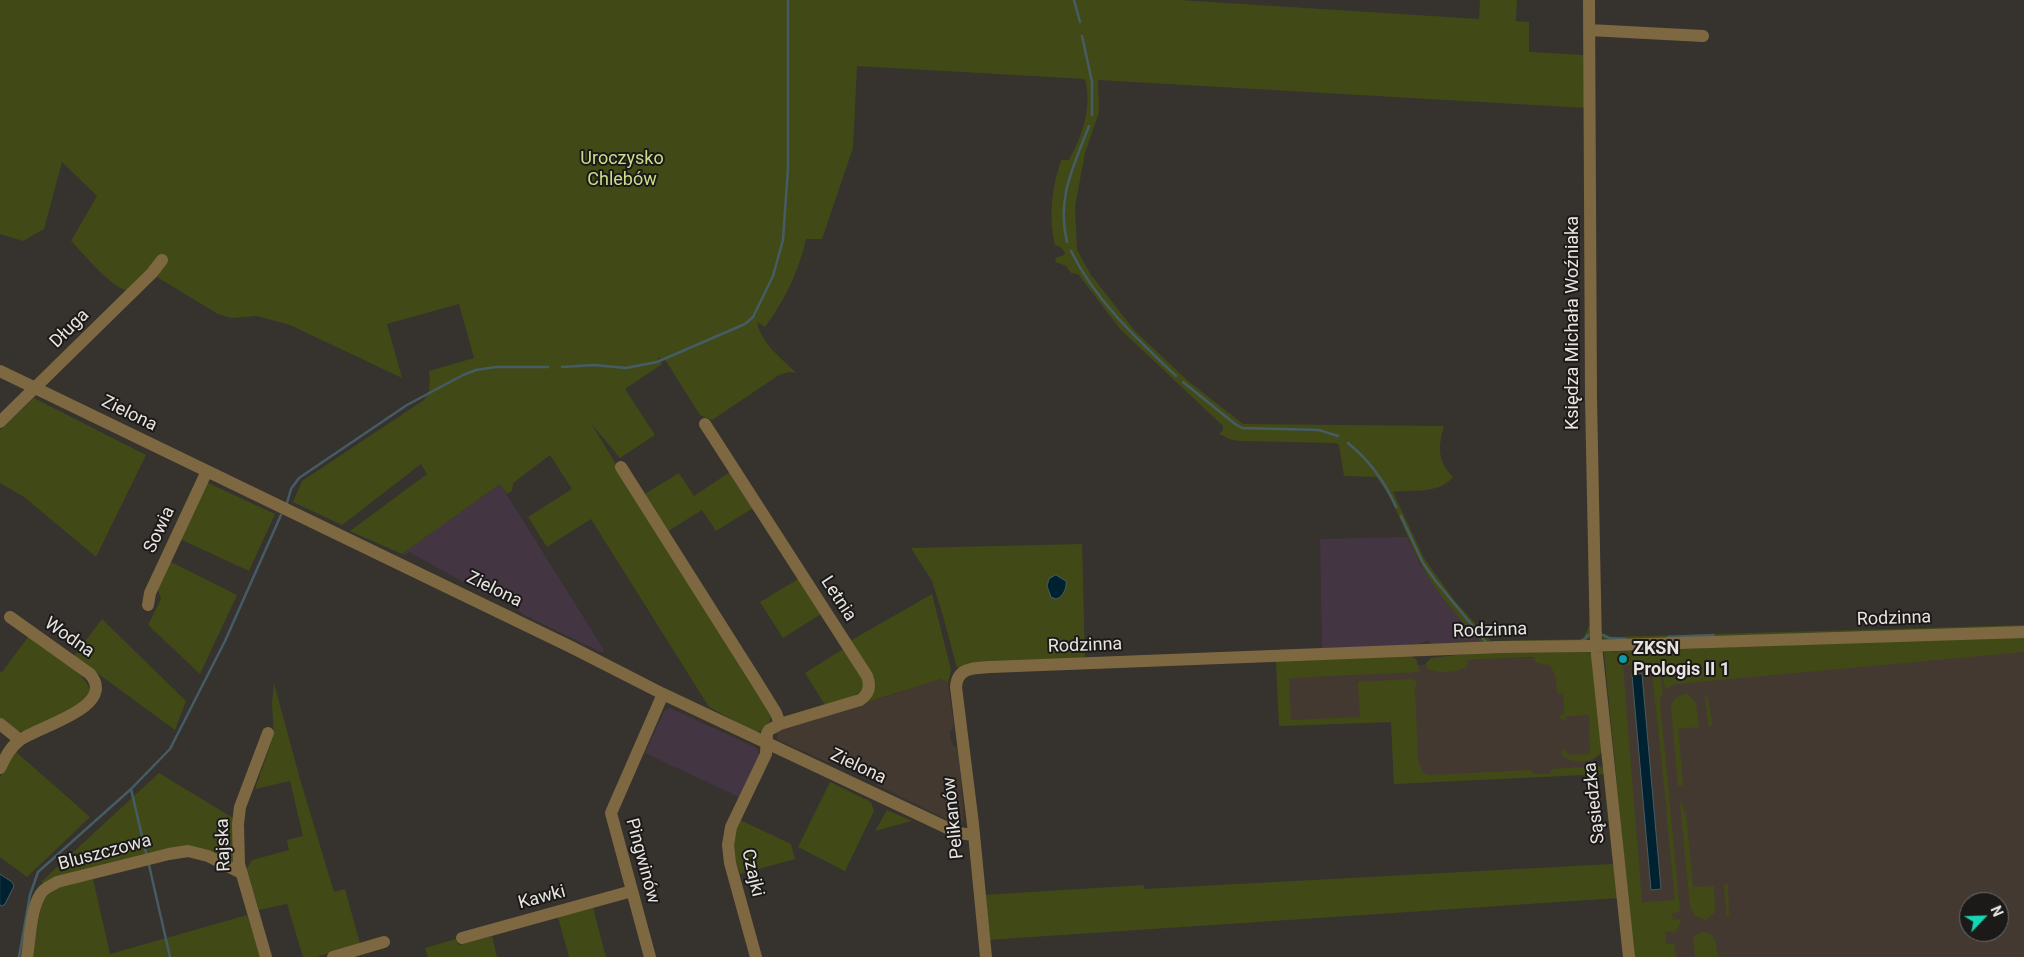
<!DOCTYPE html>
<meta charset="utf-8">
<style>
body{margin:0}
#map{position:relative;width:2024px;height:957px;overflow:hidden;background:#36322e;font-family:Roboto,sans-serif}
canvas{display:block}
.north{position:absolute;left:1959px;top:892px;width:50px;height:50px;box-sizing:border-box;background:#1c1a18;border:1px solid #6d6b69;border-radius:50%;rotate:66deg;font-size:14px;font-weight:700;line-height:20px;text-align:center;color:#e7e4e2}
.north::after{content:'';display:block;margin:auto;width:18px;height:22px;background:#16d5b3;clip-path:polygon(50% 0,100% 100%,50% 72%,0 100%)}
</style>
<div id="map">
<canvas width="2024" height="957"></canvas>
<div class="north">N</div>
</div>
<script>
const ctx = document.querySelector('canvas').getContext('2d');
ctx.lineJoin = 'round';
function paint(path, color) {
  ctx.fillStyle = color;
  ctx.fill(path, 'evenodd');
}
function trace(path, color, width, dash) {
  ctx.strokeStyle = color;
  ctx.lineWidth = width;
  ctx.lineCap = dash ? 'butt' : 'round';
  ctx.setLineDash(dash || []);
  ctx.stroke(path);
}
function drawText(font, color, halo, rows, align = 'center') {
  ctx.font = font + ' Roboto,sans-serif';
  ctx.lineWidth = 4;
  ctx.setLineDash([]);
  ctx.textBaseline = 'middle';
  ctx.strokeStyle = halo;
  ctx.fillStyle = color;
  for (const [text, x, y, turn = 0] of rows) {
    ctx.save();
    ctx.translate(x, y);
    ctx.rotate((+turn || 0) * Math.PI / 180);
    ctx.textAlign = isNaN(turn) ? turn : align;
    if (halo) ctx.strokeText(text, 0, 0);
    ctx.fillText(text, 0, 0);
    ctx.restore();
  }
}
paint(new Path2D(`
 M2024 642V957H1644L1621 661H1631V655ZM1969 902H1999V932H1969Z
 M1584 656 1595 774 1394 784 1391 722 1279 726 1277 665 1412 660 1419 665 1481 659Z
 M941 679 948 683 954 726 950 732 952 744 957 748 959 759 964 821 958 825 877 785V780L833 760 829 763 778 740 777 731Z`), '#433931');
paint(new Path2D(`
 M500 484 604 650 603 653 524 615 496 592 489 596 409 552 406 555 402 554Z
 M1407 537 1420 564 1446 602 1480 642 1432 644 1430 641 1423 642 1420 644 1322 651 1320 539Z
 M670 708 757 748 759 755 739 797 645 753 664 711Z`), '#433542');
paint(new Path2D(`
 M0 0H1179L1479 19 1480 0H1517L1516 21 1529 22V52L1584 55 1586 108 1098 80 1099 112 1085 153 1075 207 1077 250 1091 275 1135 331 1188 381 1243 424 1444 426C1440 439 1437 455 1445 467 1447 471 1451 474 1453 477 1438 495 1413 489 1393 492L1424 558 1454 600 1491 641 1583 639 1590 624 1591 636 1586 642 1431 644 1429 641 1432 644 1480 641C1458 617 1435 592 1420 562 1406 537 1395 499 1376 477L1344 476 1339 445 1336 443 1242 441 1232 440 1219 434 1223 430V426L1120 329 1078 274 1071 273 1066 266 1056 262 1055 258 1064 255 1065 253 1062 248 1055 245C1048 216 1052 188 1061 160H1069C1083 134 1092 108 1085 79L857 66 853 148 822 239H806C799 271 785 300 765 327L757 322C762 345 781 357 796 373L789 372 779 375 712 420 700 415 666 361 657 357 662 364 625 389 655 435 620 458 590 422 771 715C771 723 764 732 755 732L709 707 591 519 547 547 528 517 572 489 550 455 513 483 512 491 507 494 500 484 402 554 350 531 427 474 421 464 342 525 293 502 302 481 424 400C431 392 430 381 429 371L474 358 459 304 387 324 402 378 290 325 257 316 231 318 218 314 157 277 159 258 127 290C112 289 83 253 71 241L97 196 62 162 44 229 23 241 0 234Z
 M34 398 146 455 96 557 24 497 0 483V430Z
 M730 472 753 508 716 531 702 510 667 532 643 495 679 473 694 496Z
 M206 482 275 514 249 571 180 539Z
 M1082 544 1085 660 973 664 957 668 943 616 932 581 911 548Z
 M169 561 237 595 200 674 148 625 161 599 157 587Z
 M798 579 821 614 783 638 760 602Z
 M932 594 951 670 948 683 941 679 861 704 869 696 850 641Z
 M102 619 186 701 175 730 74 656Z
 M2024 625V629L1605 640 1601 637V632L1611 637Z
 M29 636C48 650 82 669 91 691L85 701 28 731H18L0 718V671L2 672Z
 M2024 636V652L1676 684 1665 689 1663 675H1660L1663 691 1660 701 1680 912 1672 913 1673 920 1681 919 1679 927 1674 933 1672 931 1665 932 1666 944H1673L1674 942 1676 957H1634L1604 652ZM1651 663 1666 803H1668L1666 809 1675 900 1642 902 1623 666Z
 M843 649 863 679 864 687C855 699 838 701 825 705L805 673Z
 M1588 652 1591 654 1603 750C1596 763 1572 765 1562 755L1561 751 1565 749 1567 755 1590 754 1589 715 1566 716V719L1563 721 1558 716 1564 715 1563 693H1557L1556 677 1550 665 1536 663 1533 657H1531L1468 660 1467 666C1460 673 1435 674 1427 668L1426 663 1431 658 1473 653Z
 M1409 655 1417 660 1419 672 1289 678 1291 720 1360 717 1358 682 1412 679 1417 682 1415 689 1418 759 1422 771 1427 775 1532 770 1533 774H1549L1552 769 1599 766 1603 768 1606 774 1394 784 1391 722 1279 726 1276 661Z
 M274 683 300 779 334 892 345 889 360 944 316 957H303L287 904 259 910 246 870 252 860 289 850 287 840 303 836 290 781 255 789 274 734 272 704Z
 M1687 694 1696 703 1699 727 1678 729 1683 785 1678 786 1671 707C1673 698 1679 695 1687 694Z
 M1707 694 1713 726H1708L1705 696Z
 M15 751 90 817 27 877 0 857V777Z
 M159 773 233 818V863L195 847 45 884 41 882Z
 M830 782 871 802 874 811 845 871 798 847Z
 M1680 804H1683L1684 813 1686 814 1693 887 1714 886 1715 912 1706 920 1695 916 1690 906Z
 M887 810 912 821 875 831Z
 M740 820 791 844 795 859 740 874C731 849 729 845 740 820Z
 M1612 864 1616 868 1619 898 987 940 983 895 1144 885V889Z
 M93 879 110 954 247 915 260 957H32L42 901 57 886Z
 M1728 884 1729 916 1727 917 1724 885Z
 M593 908 606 957H569L558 917Z
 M1703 932C1717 934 1716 945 1718 957H1695L1693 936Z
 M492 936 497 957H428L425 948 456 939 458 945Z`), '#414a16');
const water = new Path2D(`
 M1056 575 1066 581C1067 588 1063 597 1056 599L1051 597 1047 586 1049 579Z
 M1642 674 1661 889 1651 890 1632 675Z
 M0 874 12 882 14 886 5 904 2 906 0 905Z`);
paint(water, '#002130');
trace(water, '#455c65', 1);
trace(new Path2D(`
 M1074 0 1080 22
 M1082 36 1092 82V115
 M1067 242C1056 198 1074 166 1089 126
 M1071 251C1095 300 1137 339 1176 376
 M562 367 594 365 626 368 657 362 745 324 753 317 773 276 783 240 788 168V0
 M1183 382 1235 424 1242 428 1319 430 1338 436
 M1348 443C1369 460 1385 482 1396 507
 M287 503 291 489 299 478 407 405 463 375 476 370 496 367H548
 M1401 516 1423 563 1435 580 1485 641
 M1603 635 1609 638 1626 639
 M1668 637 1714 635
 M1582 640 1585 639 1588 635
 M131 789 146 853
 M149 865 170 957
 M19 957 30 895 38 872 131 789 170 749 225 641 281 515`), '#455c65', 2.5);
trace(new Path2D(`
 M1589 0 1591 398 1596 646 1629 957
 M1589 30 1703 36
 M0 371 571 647 663 694 958 833 974 835
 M0 422 152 273 162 260
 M705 424 867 676C871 686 869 694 860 700L780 724 769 730 767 733 766 754 731 827 728 845 730 863 756 957
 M621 467 755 679 776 713 780 724
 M148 605 150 593 207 471
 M0 724 20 740
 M0 768C5 758 10 747 20 740 39 726 118 707 90 674L10 617
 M462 938 632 891
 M27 957C30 940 31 903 43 891 47 887 53 885 57 882L169 854 188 851 208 856 241 873
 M266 957 239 864 238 824 240 807 268 733
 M333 957 384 942
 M650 957 611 813 663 694
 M986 957 973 824 956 687C957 667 975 668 991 667L1501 647 1587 646 2024 632`), '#7e6841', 12);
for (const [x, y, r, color] of [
 [1623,659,5,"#0f9aa8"]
]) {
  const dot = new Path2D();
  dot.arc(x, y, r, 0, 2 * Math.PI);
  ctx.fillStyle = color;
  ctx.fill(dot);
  trace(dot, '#1c1a18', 2);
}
drawText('18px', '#ccdd8a', '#1c1a18', [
 ["Uroczysko",622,159],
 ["Chlebów",622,180]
]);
drawText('18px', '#e7e4e2', '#1c1a18', [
 ["Księdza Michała Woźniaka",1573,323,-90],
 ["Długa",70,329,-45],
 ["Zielona",129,414,26],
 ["Sowia",160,530,-65],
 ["Zielona",494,590,26],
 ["Letnia",838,599,57],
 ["Rodzinna",1894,619,-2],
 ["Rodzinna",1490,631,-2],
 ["Wodna",69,638,35],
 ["Rodzinna",1085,646,-2],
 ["Zielona",858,767,25],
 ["Sąsiedzka",1595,803,-96],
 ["Pelikanów",954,818,-96],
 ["Rajska",224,845,-92],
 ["Bluszczowa",105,853,-15],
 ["Pingwinów",642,861,75],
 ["Czajki",752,873,77],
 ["Kawki",542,898,-15]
]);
drawText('bold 18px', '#e7e4e2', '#1c1a18', [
 ["ZKSN",1633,649],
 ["Prologis II 1",1633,670]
], 'left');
</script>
